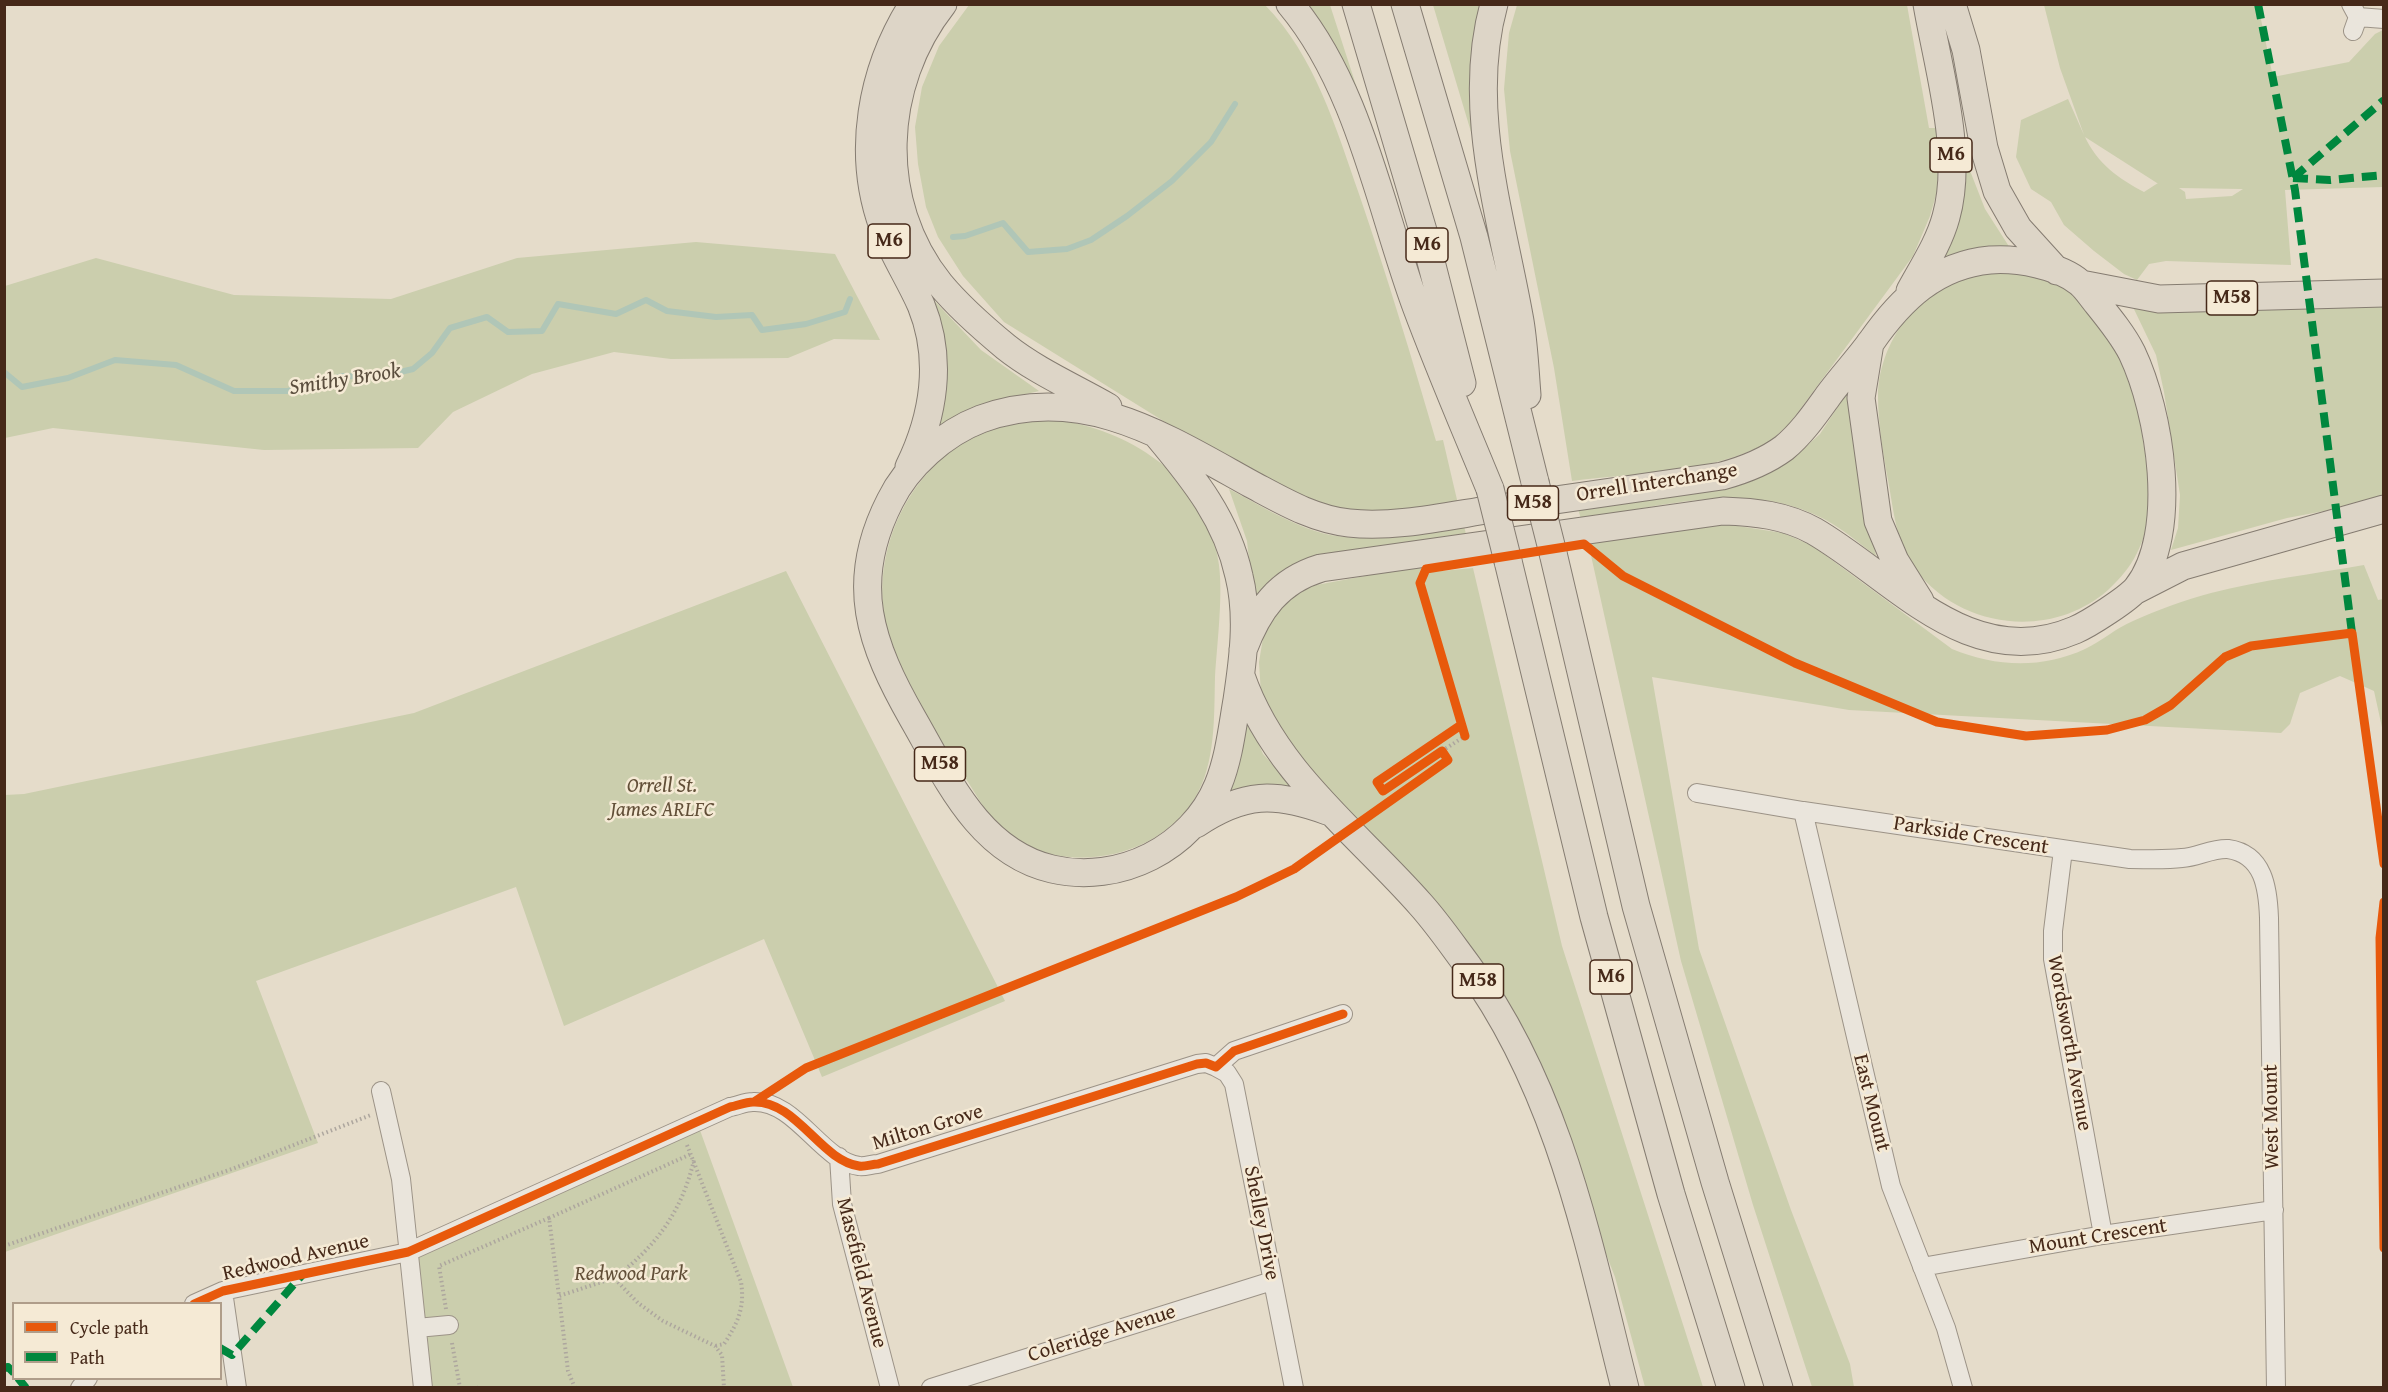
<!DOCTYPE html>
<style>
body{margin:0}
#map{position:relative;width:2388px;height:1392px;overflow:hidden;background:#e5dcca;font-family:"Gentium Book Plus",serif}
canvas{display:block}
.frame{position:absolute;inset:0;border:6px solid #462919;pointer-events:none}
.legend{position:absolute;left:12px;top:1302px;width:210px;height:78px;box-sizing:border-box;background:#f5ead5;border:2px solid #af9d8a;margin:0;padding:8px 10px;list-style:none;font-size:18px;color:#462919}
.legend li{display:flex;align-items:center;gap:12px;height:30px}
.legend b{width:30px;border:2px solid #af9d8a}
</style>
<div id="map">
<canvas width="2388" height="1392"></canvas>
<div class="frame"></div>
<ul class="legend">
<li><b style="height:8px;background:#e8590c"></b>Cycle path</li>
<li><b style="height:8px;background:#00873e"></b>Path</li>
</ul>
</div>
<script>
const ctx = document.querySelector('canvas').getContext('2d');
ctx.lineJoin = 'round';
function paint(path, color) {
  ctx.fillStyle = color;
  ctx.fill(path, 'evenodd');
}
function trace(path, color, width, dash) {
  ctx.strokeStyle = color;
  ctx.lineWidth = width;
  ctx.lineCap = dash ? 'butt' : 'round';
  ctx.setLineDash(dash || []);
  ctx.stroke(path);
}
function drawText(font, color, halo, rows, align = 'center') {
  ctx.font = font + ' "Gentium Book Plus",serif';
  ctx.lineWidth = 5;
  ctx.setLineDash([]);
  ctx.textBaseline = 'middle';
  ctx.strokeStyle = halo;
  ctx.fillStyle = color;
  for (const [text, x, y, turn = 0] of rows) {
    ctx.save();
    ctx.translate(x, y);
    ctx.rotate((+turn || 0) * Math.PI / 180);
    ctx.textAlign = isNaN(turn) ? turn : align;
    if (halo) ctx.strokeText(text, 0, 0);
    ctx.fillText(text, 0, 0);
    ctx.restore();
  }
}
paint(new Path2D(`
 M969 5H1265C1315 56 1336 128 1359 194 1387 276 1412 358 1436 441L1443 440 1458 504 1368 513 1340 511 1268 486 1004 322 963 276 938 237 926 207 918 164 915 127 922 87 939 46Z
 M1306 5H1330L1365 113Z
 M1433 5H1482L1477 152Z
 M1517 5H1907L1929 128H1937L1938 188 1930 216 1913 256 1790 423C1782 430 1774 439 1765 444 1711 473 1633 473 1572 481L1554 368 1510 151 1504 89 1509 33Z
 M2044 5H2258L2273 77 2349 62 2375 34 2383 30V187L2285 190 2291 265 2166 261 2149 264 2137 280 2124 274 2094 251 2064 225 2051 202 2031 189 2016 157 2021 120 2068 99 2084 135 2060 68ZM2085 137 2157 183H2158L2144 192C2119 179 2097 163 2085 137ZM2179 188 2242 189H2243L2232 196 2186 199 2185 192Z
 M1967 163 1985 209 2010 248 1940 261 1960 214Z
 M696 242 835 254 880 340 834 339 788 358 671 359 614 352 532 374 453 412 418 448 264 450 53 428 5 438V286L96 258 234 295 391 299 517 258Z
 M2019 271C2031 274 2062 280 2071 288 2077 294 2130 366 2132 373 2137 390 2138 410 2141 428 2151 490 2161 543 2108 590 2051 640 1961 629 1916 570 1896 544 1894 512 1888 480 1883 453 1878 423 1878 396 1879 337 1925 281 1984 272 1995 270 2007 271 2019 271Z
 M927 293 981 350 1039 391 973 407 939 427C954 371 945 346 927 293Z
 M2132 305H2383V495L2330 510 2287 518 2171 550 2178 528 2180 495 2164 392 2156 355Z
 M1852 385 1867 516 1876 556C1859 543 1843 529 1824 519 1749 479 1659 507 1581 519L1578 509 1791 460 1820 434Z
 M1056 419C1094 426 1126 437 1158 461 1164 466 1172 470 1177 476 1185 486 1190 498 1197 508 1207 524 1215 539 1218 559 1224 590 1217 644 1215 677 1214 716 1216 763 1195 798 1161 853 1083 873 1025 845 997 832 983 806 968 782 934 728 887 669 883 604 878 538 912 471 971 438 997 425 1028 422 1056 419Z
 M1229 489C1252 501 1275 515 1299 525 1352 549 1410 534 1464 526L1466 534 1308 558 1273 577 1253 598 1247 541Z
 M1725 524 1783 533 1813 546 1952 649C1995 667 2042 669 2085 649 2102 641 2116 628 2133 621 2157 610 2185 600 2211 593 2261 580 2314 574 2364 565L2378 600 2383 599V732L2374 691 2340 676 2300 693 2290 724 2281 733 1849 710 1652 677 1699 949 1791 1210 1850 1364 1854 1387H1812L1753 1205 1681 961 1588 542Z
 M1424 565 1418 578 1431 572 1473 568 1562 946 1703 1387H1645L1615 1277 1592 1218 1567 1143 1377 846 1318 776 1285 744 1261 694 1259 662 1264 632 1286 602 1311 586Z
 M786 571 1005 1001 822 1077 764 939 564 1026 516 887 256 981 318 1143 5 1252V795L24 794 414 713Z
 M1244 709 1263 754 1297 791 1226 797Z
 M697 1122 793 1387H423L408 1252Z`), '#cbcead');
trace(new Path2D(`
 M953 237 965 236 1003 223 1028 252 1067 249 1091 240 1127 216 1172 181 1211 142 1235 104
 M4 372 22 387 68 378 115 360 176 365 234 391H288L343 376 379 377 413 369 432 353 450 328 487 317 508 332 542 331 558 304 616 314 646 300 667 311 716 317 752 315 762 330 806 324 845 312 850 299`), '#b0c6b7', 6);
const minor = new Path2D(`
 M2351 4 2358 17 2353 31
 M2358 17 2384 19
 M1697 793 1803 811 2130 859C2148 859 2165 860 2182 858 2197 857 2213 848 2228 849 2264 854 2268 889 2269 918L2276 1388
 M1803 811 1891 1186 1946 1328 1963 1388
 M2063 850 2053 931V959L2103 1235
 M1216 1067 1227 1073 1234 1084 1294 1388
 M381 1091 401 1179 423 1388
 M839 1157 842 1204 890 1388
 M1922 1267 2103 1235 2274 1210
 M223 1291 237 1388
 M194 1304 223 1291 408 1252 730 1107C737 1106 745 1102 753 1102 796 1100 821 1161 859 1166 865 1167 872 1164 878 1164L1197 1064 1206 1063 1216 1067 1234 1051 1343 1014
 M417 1328 449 1325
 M80 1388 88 1378
 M931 1388 1272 1281`);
const highway = new Path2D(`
 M943 4C880 84 874 202 940 284 959 307 983 328 1006 347 1036 371 1075 388 1108 407
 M1290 4C1359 86 1380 208 1416 306 1439 368 1465 428 1490 489
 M1356 4 1424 234 1462 383
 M1405 4 1474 237 1535 482
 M1494 4C1465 109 1502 218 1520 321 1524 345 1525 370 1527 395
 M1952 4 1966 50 1984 148 1997 191 2018 228 2057 271
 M2081 284 2159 299 2384 293
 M1910 291C1923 267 1939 243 1946 217 1964 153 1938 69 1927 4
 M1870 343 1861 398 1878 521 1895 561 1920 601
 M1158 436C1194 479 1227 520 1239 576 1249 616 1243 660 1237 700 1232 729 1229 758 1218 785 1192 848 1119 885 1052 869 979 852 947 778 913 719 870 644 848 583 890 501 907 466 944 433 981 419 1082 382 1166 437 1251 484 1283 501 1313 519 1349 523 1395 528 1447 516 1493 509 1569 498 1645 487 1722 476 1744 470 1765 462 1784 448 1802 433 1815 414 1828 396 1842 377 1858 360 1871 342 1901 299 1936 265 1990 260 2017 258 2059 265 2080 283 2086 288 2091 296 2096 302 2109 318 2123 335 2132 353 2160 412 2180 533 2137 588 2128 599 2089 624 2075 630 1970 675 1895 578 1814 531 1785 515 1755 512 1723 511L1321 568C1278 581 1258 610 1243 650
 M909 467C934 416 943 359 921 305 909 278 893 254 883 227 856 153 871 70 913 4
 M1553 553 1636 906 1715 1182 1779 1388
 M1508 561 1594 917 1671 1194 1731 1388
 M2136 590 2183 566 2384 509
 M1241 676C1274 772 1357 832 1421 905 1438 924 1453 946 1468 966 1559 1090 1588 1242 1625 1388
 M1196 824C1244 792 1275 792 1327 811`);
trace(minor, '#9c9387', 20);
trace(highway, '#857c71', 29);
trace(new Path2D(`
 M1442 751 1465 736
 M687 1145 741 1282C745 1307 738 1323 724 1344L715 1346
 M549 1218 691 1154
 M4 1246 232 1169 371 1115
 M614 1278C656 1247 682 1211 694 1160
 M446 1309 439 1266 549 1218 559 1296
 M452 1343 460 1388
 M477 1388 480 1387
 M575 1388 568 1371 559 1296 614 1278 638 1303 663 1321 715 1346 722 1355 724 1388`), '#ada69e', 4, [1.5, 3]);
trace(minor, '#eae5dc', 18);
trace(highway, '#ddd5c7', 27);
const highwayBridge = new Path2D(`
 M1535 482 1553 553
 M1490 489 1508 561`);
trace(highwayBridge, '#857c71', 29, []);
trace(highwayBridge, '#ddd5c7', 27);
trace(new Path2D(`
 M2258 4 2295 190 2352 633
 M2293 178 2384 100
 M2293 178 2330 180 2384 175
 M220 1348 232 1355 303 1274
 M4 1368 8 1367 14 1373
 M18 1378 26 1388`), '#00873e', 8, [15, 8]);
trace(new Path2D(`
 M1465 736 1420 583 1426 569 1584 544 1623 576 1795 663 1937 722 2026 736 2107 730 2145 720 2171 705 2225 657 2251 646 2352 633 2384 864
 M2384 902 2380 938 2384 1248
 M754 1102 806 1068 1236 897 1294 869 1448 760 1442 751 1383 791 1377 782 1461 725
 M194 1304 223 1291 408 1252 730 1107C737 1106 745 1102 753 1102 796 1100 821 1161 859 1166 865 1167 872 1164 878 1164L1197 1064 1206 1063 1216 1067 1234 1051 1343 1014`), '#e8590c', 9);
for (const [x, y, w] of [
 [1951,155,42],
 [889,241,42],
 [1427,245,42],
 [2232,298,51],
 [1533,503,51],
 [940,764,51],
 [1611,977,42],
 [1478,981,51]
]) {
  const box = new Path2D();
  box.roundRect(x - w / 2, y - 17, w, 34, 4.5);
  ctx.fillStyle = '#f5ead5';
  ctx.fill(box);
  trace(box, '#462919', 1.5);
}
drawText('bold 20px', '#462919', null, [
 ["M6",1951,155],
 ["M6",889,241],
 ["M6",1427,245],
 ["M58",2232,298],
 ["M58",1533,503],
 ["M58",940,764],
 ["M6",1611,977],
 ["M58",1478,981]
]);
drawText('21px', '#462919', '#f5ead5', [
 ["Orrell Interchange",1657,483,-9],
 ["Parkside Crescent",1971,836,9],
 ["Wordsworth Avenue",2069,1043,80],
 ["East Mount",1871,1103,76],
 ["West Mount",2272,1117,-91],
 ["Milton Grove",928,1128,-17],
 ["Shelley Drive",1261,1223,79],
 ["Mount Crescent",2098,1237,-9],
 ["Redwood Avenue",296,1258,-13],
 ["Masefield Avenue",861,1273,76],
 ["Coleridge Avenue",1102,1334,-17]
]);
drawText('italic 21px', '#624f38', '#f5ead5', [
 ["Orrell St.",662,787],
 ["James ARLFC",662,811],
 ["Redwood Park",631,1275]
]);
drawText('italic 22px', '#5b4e3e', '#f5ead5', [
 ["Smithy Brook",345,380,-9]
]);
</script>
